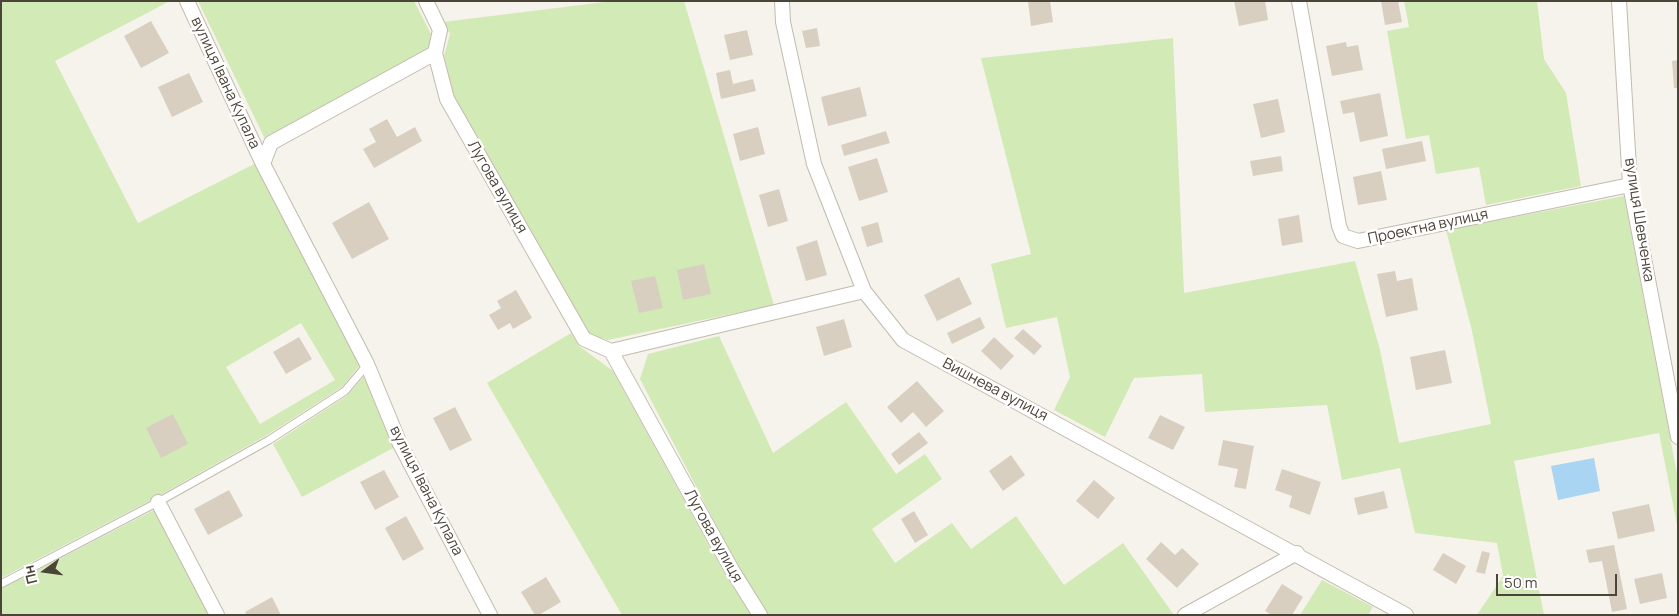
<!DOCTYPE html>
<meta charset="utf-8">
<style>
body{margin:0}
#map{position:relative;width:1679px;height:616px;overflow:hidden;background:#f6f3ec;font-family:Manrope,sans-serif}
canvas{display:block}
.frame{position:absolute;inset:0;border:2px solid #4b4439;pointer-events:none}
.north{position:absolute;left:20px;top:546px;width:50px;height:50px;-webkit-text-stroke:4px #fff;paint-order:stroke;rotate:256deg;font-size:14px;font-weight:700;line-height:20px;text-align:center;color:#4b4439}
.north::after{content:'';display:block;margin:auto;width:18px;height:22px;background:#4b4439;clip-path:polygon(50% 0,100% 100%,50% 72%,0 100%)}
.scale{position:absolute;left:1496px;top:574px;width:121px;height:22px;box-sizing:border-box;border:2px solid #4b4439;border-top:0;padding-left:6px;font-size:15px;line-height:18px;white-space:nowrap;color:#4b4439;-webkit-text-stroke:4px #fff;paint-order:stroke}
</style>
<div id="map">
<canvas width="1679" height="616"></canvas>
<div class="frame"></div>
<div class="north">Пн</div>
<div class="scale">50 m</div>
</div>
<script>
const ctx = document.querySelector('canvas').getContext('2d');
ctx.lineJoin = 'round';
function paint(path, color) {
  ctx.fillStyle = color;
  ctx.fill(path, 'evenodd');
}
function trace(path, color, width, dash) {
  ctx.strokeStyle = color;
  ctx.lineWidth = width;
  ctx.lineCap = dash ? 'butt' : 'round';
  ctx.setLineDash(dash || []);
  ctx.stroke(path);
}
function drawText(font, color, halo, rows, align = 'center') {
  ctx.font = font + ' Manrope,sans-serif';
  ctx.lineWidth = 5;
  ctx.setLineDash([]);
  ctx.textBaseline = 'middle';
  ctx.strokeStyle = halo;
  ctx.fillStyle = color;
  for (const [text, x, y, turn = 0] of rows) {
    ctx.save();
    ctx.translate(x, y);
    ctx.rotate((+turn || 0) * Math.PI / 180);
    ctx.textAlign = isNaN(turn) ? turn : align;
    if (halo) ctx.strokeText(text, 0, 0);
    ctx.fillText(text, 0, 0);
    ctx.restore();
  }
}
paint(new Path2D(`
 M1 1H170L55 61 138 223 256 163 360 365 342 387 267 435 155 498 1 578ZM301 323 335 380 260 424 226 367Z
 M198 1H414L431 34 428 50 265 139Z
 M613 1H684L774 305 608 340 589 335 454 97 444 56 450 34 443 22Z
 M1404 1H1537L1544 59 1566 93 1581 186 1486 205 1479 167 1436 174 1429 135 1406 139 1387 31 1409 27Z
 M1173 38 1184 293 1355 261 1380 350 1399 443 1491 424 1472 331 1446 230 1624 196 1678 479V530L1659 433 1514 461 1544 615H1477L1503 576 1497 543 1415 533 1400 468 1342 480 1327 405 1205 412 1202 374 1134 378 1105 437 1054 410 1070 377 1057 317 1006 328 991 264 1031 254 981 58Z
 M571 333 579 346 613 371 725 574 751 615H622L487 383Z
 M719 336 773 453 846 402 896 474 925 454 942 479 872 529 895 563 952 523 971 549 1016 516 1064 585 1123 543 1174 615H769L738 567 640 379 648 354Z
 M365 375 395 447 302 497 273 444 348 395Z
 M156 509 210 612 204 615H1V589Z
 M1322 580 1373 607 1368 615H1300Z`), '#d2eab5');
paint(new Path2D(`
 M1594 458 1600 491 1558 500 1551 466Z`), '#a9d4f2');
paint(new Path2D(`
 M1028 1H1050L1053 22 1031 26Z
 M1234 1H1265L1268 20 1239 26Z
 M1381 1H1398L1402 22 1385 25Z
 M151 21 169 53 141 68 124 36Z
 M817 28 820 46 806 48 802 31Z
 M747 30 753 55 730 60 724 35Z
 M1346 42 1347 47 1358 45 1363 70 1332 76 1326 46Z
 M1678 60V88H1674L1672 61Z
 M730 70 733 84 753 79 756 91 721 99 716 73Z
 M189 73 203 102 172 117 158 87Z
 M860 87 867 116 828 126 821 97Z
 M1380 93 1388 136 1360 142 1354 112 1343 114 1340 101Z
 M1278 99 1285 132 1261 138 1253 104Z
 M387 119 397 137 415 127 422 141 374 168 363 149 376 142 369 129Z
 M758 127 765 154 740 161 733 134Z
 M886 131 890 143 844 156 841 145Z
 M1422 141 1426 161 1386 169 1382 149Z
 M1281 156 1283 171 1253 176 1250 161Z
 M877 158 888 192 859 201 848 167Z
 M1381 171 1387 200 1358 205 1353 177Z
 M779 189 788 221 768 227 759 195Z
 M369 202 389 239 352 259 332 223Z
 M1299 215 1303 242 1282 246 1278 219Z
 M878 222 883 242 867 247 861 227Z
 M817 240 827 275 806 281 796 247Z
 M704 264 711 294 683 300 677 270Z
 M1395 271 1397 281 1412 278 1418 310 1386 317 1377 274Z
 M655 276 663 308 639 313 631 281Z
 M959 277 972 304 937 321 924 295Z
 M516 290 532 318 513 329 510 323 498 330 489 315 501 308 497 301Z
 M980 317 985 328 952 344 947 333Z
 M844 319 852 347 824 356 816 327Z
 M1023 329 1042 346 1034 355 1014 338Z
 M299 337 312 359 286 374 273 352Z
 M994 337 1014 356 1001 370 981 351Z
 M1445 350 1452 383 1416 390 1410 357Z
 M917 381 944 411 926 427 913 412 901 423 887 407Z
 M455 407 472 440 450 451 433 418Z
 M173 414 188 444 161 458 146 428Z
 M1160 415 1185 427 1173 450 1148 438Z
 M919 432 928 443 899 465 891 454Z
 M1223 440 1254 446 1246 489 1234 487 1238 469 1218 465Z
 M1011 455 1025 475 1003 491 989 471Z
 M1282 469 1321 482 1310 515 1289 507 1292 496 1275 490Z
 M384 470 399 497 375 510 360 482Z
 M1094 480 1115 498 1098 519 1076 501Z
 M229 490 243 516 208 535 194 509Z
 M1384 491 1388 508 1358 515 1354 498Z
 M1649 504 1655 531 1618 539 1612 512Z
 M914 511 928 535 915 543 901 519Z
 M406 516 424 549 403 561 385 528Z
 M1161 542 1175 555 1182 548 1199 564 1177 588 1146 559Z
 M1614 545 1627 609 1612 612 1602 561 1589 563 1586 550Z
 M1482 551 1490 553 1485 574 1476 572Z
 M1443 553 1466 566 1456 584 1433 570Z
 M1662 573 1667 598 1640 604 1634 579Z
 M546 577 561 602 539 615H535L521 592Z
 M1282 584 1303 597 1292 615H1272L1265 611Z
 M272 597 281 615H247L245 612Z`), '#d8cfc1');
const service = new Path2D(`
 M1 584 158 502 269 440 345 391 367 365`);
const minor = new Path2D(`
 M187 1 263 164
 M426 1 440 30 435 53 447 99 584 339 611 351 864 291
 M782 1 783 22 814 164 864 291 903 340 1406 615
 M1299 1 1339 226 1343 236 1358 241 1630 185
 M1619 1 1630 185 1678 437
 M435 53 271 143 263 164 367 364 400 444 490 615
 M611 351 732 570 760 615
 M158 502 217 615
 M1185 615 1297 553`);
trace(service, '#c2bbae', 9);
trace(minor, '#c2bbae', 16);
trace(service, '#fff', 7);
trace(minor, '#fff', 14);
drawText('15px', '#4b4439', '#fff', [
 ["вулиця Івана Купала",225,83,65],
 ["Лугова вулиця",497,187,60],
 ["вулиця Шевченка",1639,220,81],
 ["Проектна вулиця",1428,227,-12],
 ["Вишнева вулиця",995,390,28],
 ["вулиця Івана Купала",426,491,63],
 ["Лугова вулиця",713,536,61]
]);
</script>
